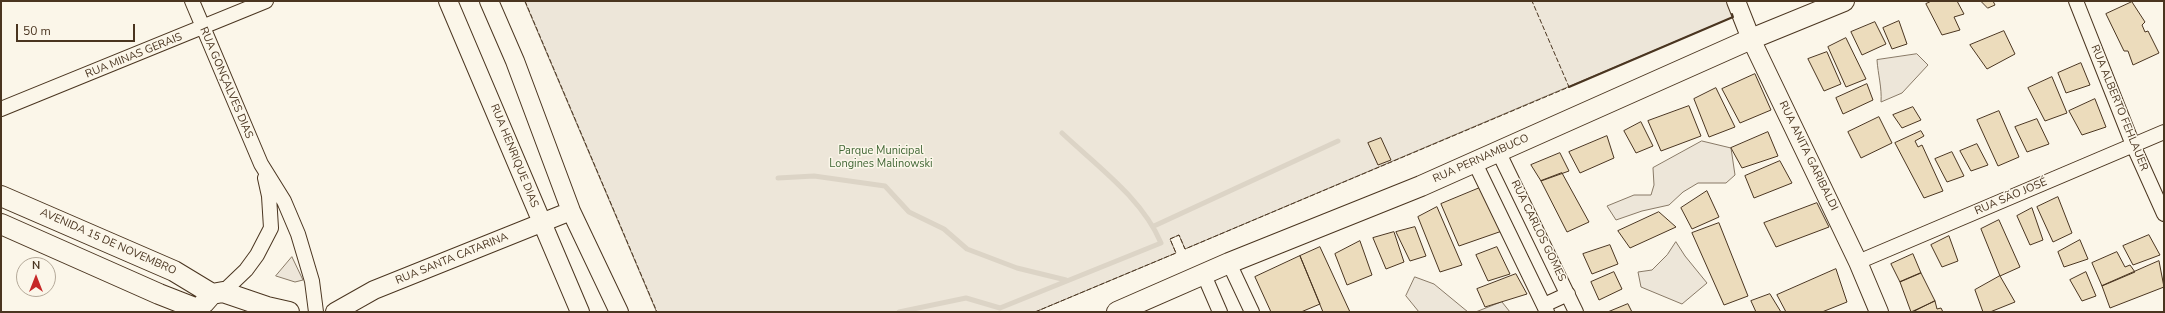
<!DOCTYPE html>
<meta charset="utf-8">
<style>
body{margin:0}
#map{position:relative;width:2165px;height:313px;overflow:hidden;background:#fbf6e9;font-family:"Nunito Sans",sans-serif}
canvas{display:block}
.frame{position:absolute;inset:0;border:2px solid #4a3520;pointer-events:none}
.north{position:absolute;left:16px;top:257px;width:40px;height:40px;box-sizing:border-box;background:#fbf6e9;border:1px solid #b4a999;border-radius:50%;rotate:0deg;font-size:11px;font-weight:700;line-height:16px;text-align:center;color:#4a3520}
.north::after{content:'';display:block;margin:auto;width:14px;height:18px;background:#c62828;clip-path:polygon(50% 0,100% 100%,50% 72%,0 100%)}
.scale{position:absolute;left:16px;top:24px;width:119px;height:18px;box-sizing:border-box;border:2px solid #4a3520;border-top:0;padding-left:5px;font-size:12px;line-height:14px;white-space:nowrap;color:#4a3520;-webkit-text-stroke:3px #fbf6e9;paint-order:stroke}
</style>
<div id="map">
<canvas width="2165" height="313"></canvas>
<div class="frame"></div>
<div class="north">N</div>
<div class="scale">50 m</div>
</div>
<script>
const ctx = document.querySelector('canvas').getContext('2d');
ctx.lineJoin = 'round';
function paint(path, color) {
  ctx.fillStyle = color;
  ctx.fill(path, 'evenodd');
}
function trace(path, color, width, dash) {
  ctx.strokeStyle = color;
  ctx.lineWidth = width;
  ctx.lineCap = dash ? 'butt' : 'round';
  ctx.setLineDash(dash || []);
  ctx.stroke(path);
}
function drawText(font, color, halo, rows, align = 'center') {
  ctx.font = font + ' "Nunito Sans",sans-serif';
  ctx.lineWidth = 3;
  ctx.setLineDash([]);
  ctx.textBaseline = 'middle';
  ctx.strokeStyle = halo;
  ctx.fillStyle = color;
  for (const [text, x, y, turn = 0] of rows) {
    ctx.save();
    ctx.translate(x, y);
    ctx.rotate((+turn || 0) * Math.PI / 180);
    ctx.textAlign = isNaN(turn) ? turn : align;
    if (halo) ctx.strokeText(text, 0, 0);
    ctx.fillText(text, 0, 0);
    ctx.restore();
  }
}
const green = new Path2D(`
 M525 1H1727L1733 17 1185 249 1179 235 1170 239 1176 253 1035 312H657Z
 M1917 54 1928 65 1902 93 1881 102C1882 87 1878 75 1877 60Z
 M1702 141 1731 148 1735 175 1726 183H1698L1683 192 1669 205 1642 211 1616 220 1607 206 1634 195H1651L1654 185 1653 168Z
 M1676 242 1685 256 1707 283 1682 304 1641 287 1638 272 1652 270 1667 255Z
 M292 257 303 280 295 282 276 276Z
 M1415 277 1434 284 1468 312H1419L1406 296Z
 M1502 302 1510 312H1476Z`);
paint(green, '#ede6d9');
trace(green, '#887966', 1);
trace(new Path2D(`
 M778 178 814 176 885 186 909 212 944 229 967 249 1017 268 1066 280
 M1154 226 1338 141
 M899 312 966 298 1000 308 1161 243C1142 198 1097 166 1062 133`), '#dcd4c6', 5);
const building = new Path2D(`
 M1932 1H1957L1964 14 1954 17 1960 30 1942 35 1926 4Z
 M1981 1H1993L1995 5 1988 8Z
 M2132 2 2145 22 2142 25 2145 32 2148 31 2159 53 2133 65 2128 51H2124L2106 14Z
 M1899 21 1907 44 1892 49 1883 28Z
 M1875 22 1886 44 1862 55 1851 32Z
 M2004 31 2015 54 1987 69 1970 45Z
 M1846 38 1866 79 1846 87 1828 47Z
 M1827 52 1841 84 1824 91 1808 59Z
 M2081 63 2090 85 2066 93 2058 73Z
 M1755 74 1771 110 1740 123 1722 89Z
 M2052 77 2067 113 2045 121 2028 88Z
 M1867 84 1873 100 1843 114 1836 98Z
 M1716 88 1735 127 1709 137 1694 99Z
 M2095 99 2106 127 2082 135 2069 111Z
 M1689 106 1701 136 1661 151 1648 121Z
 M1913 107 1921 120 1902 128 1893 115Z
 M1999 111 2019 157 1998 166 1977 120Z
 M1879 117 1892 143 1861 158 1848 132Z
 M2037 119 2049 144 2027 152 2015 127Z
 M1641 122 1653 146 1636 153 1624 131Z
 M1921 131 1924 136 1915 141 1918 147 1922 145 1943 191 1924 198 1895 143Z
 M1768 132 1778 156 1742 168 1731 148Z
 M1607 136 1614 158 1580 173 1569 152Z
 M1381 138 1391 160 1378 165 1368 143Z
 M1977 144 1988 165 1971 171 1960 151Z
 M1952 152 1964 176 1947 182 1935 159Z
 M1560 153 1569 171 1541 181 1531 165Z
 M1780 161 1792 183 1754 198 1745 176Z
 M1562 173 1589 222 1567 232 1541 181Z
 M1482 187 1502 231 1459 246 1441 204Z
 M1707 191 1719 217 1692 229 1681 208Z
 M2058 197 2072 233 2053 242 2037 207Z
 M1817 203 1829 227 1776 247 1764 223Z
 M1437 207 1462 265 1440 272 1418 217Z
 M2032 208 2043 240 2030 245 2017 216Z
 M1659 212 1676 227 1630 248 1618 231Z
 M1999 220 2020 267 2000 276 1981 229Z
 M1719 223 1748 296 1724 305 1692 233Z
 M1415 227 1426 256 1410 261 1396 232Z
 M1394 232 1404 262 1386 269 1373 238Z
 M2149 235 2160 255 2133 265 2123 246Z
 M1949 236 1958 261 1942 267 1931 245Z
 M2080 240 2088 259 2064 267 2058 252Z
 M1360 241 1372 275 1347 285 1335 254Z
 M1610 245 1618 264 1592 274 1583 254Z
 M1320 247 1350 312H1323L1300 256Z
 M1497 247 1510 274 1488 281 1476 255Z
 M2117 252 2125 267 2130 265 2135 272 2102 286 2092 263Z
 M1913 254 1921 273 1900 282 1891 264Z
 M1300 256 1320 304 1301 312H1271L1255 277Z
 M2159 261 2164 287 2110 308 2102 286Z
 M1836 269 1847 302 1822 312H1786L1777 295Z
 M1614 272 1622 289 1599 300 1591 282Z
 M2086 272 2096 296 2082 301 2070 280Z
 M1921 273 1935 301 1911 312 1900 282Z
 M1516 274 1527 294 1485 307 1477 289Z
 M2000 276 2015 302 1990 312H1983L1975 290Z
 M1770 294 1781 312H1756L1751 301Z
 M1935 301 1937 309 1941 308 1943 312H1913Z
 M1628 304 1632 312H1608Z`);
paint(building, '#ecdcbc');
trace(building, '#4a3520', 1);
const minor = new Path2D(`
 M192 1 261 164 284 201 298 234 312 281 316 312
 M2076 1 2133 145 2164 214
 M1 109 266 1
 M1498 151 1576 312
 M1474 161 1547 312
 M1858 262 2164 132
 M1229 263 1252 312
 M1204 275 1220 312
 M223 292 246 270 257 255 271 228 269 196 265 178
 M1544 305 1568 294`);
const tertiary = new Path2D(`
 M448 1 580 312
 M489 1 515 61 571 211 619 312
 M1736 1 1751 39 1858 262 1879 312
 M335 312 374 290 571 211`);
const secondary = new Path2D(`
 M1 196 174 271 212 294
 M1 224 159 294 200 310
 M204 303 212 294 223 292 267 307 289 312
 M1117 312 1229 263 1421 186 1751 39 1844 1`);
trace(minor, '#4a3520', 16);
trace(tertiary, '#4a3520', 20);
trace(secondary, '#4a3520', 22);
trace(minor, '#fbf6e9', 14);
trace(tertiary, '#fbf6e9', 18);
trace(secondary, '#fbf6e9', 20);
trace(new Path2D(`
 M525 1 657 312
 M1035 312 1176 253 1170 239 1179 235 1185 249 1569 87 1532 1`), '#4a3520', 1, [5, 2]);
trace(new Path2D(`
 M1569 87 1733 17 1732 14`), '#4a3520', 2);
drawText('11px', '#4a3520', '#fbf6e9', [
 ["RUA MINAS GERAIS",134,56,-22],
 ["RUA GONÇALVES DIAS",226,83,67],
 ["RUA ALBERTO FEHLAUER",2119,108,68],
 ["RUA HENRIQUE DIAS",514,156,68],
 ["RUA ANITA GARIBALDI",1808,156,64],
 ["RUA PERNAMBUCO",1481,159,-24],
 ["RUA SÃO JOSÉ",2011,197,-23],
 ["RUA CARLOS GOMES",1538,231,64],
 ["AVENIDA 15 DE NOVEMBRO",108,242,24],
 ["RUA SANTA CATARINA",452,259,-22]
]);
drawText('11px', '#436837', '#fbf6e9', [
 ["Parque Municipal",881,151],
 ["Longines Malinowski",881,164]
]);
</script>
